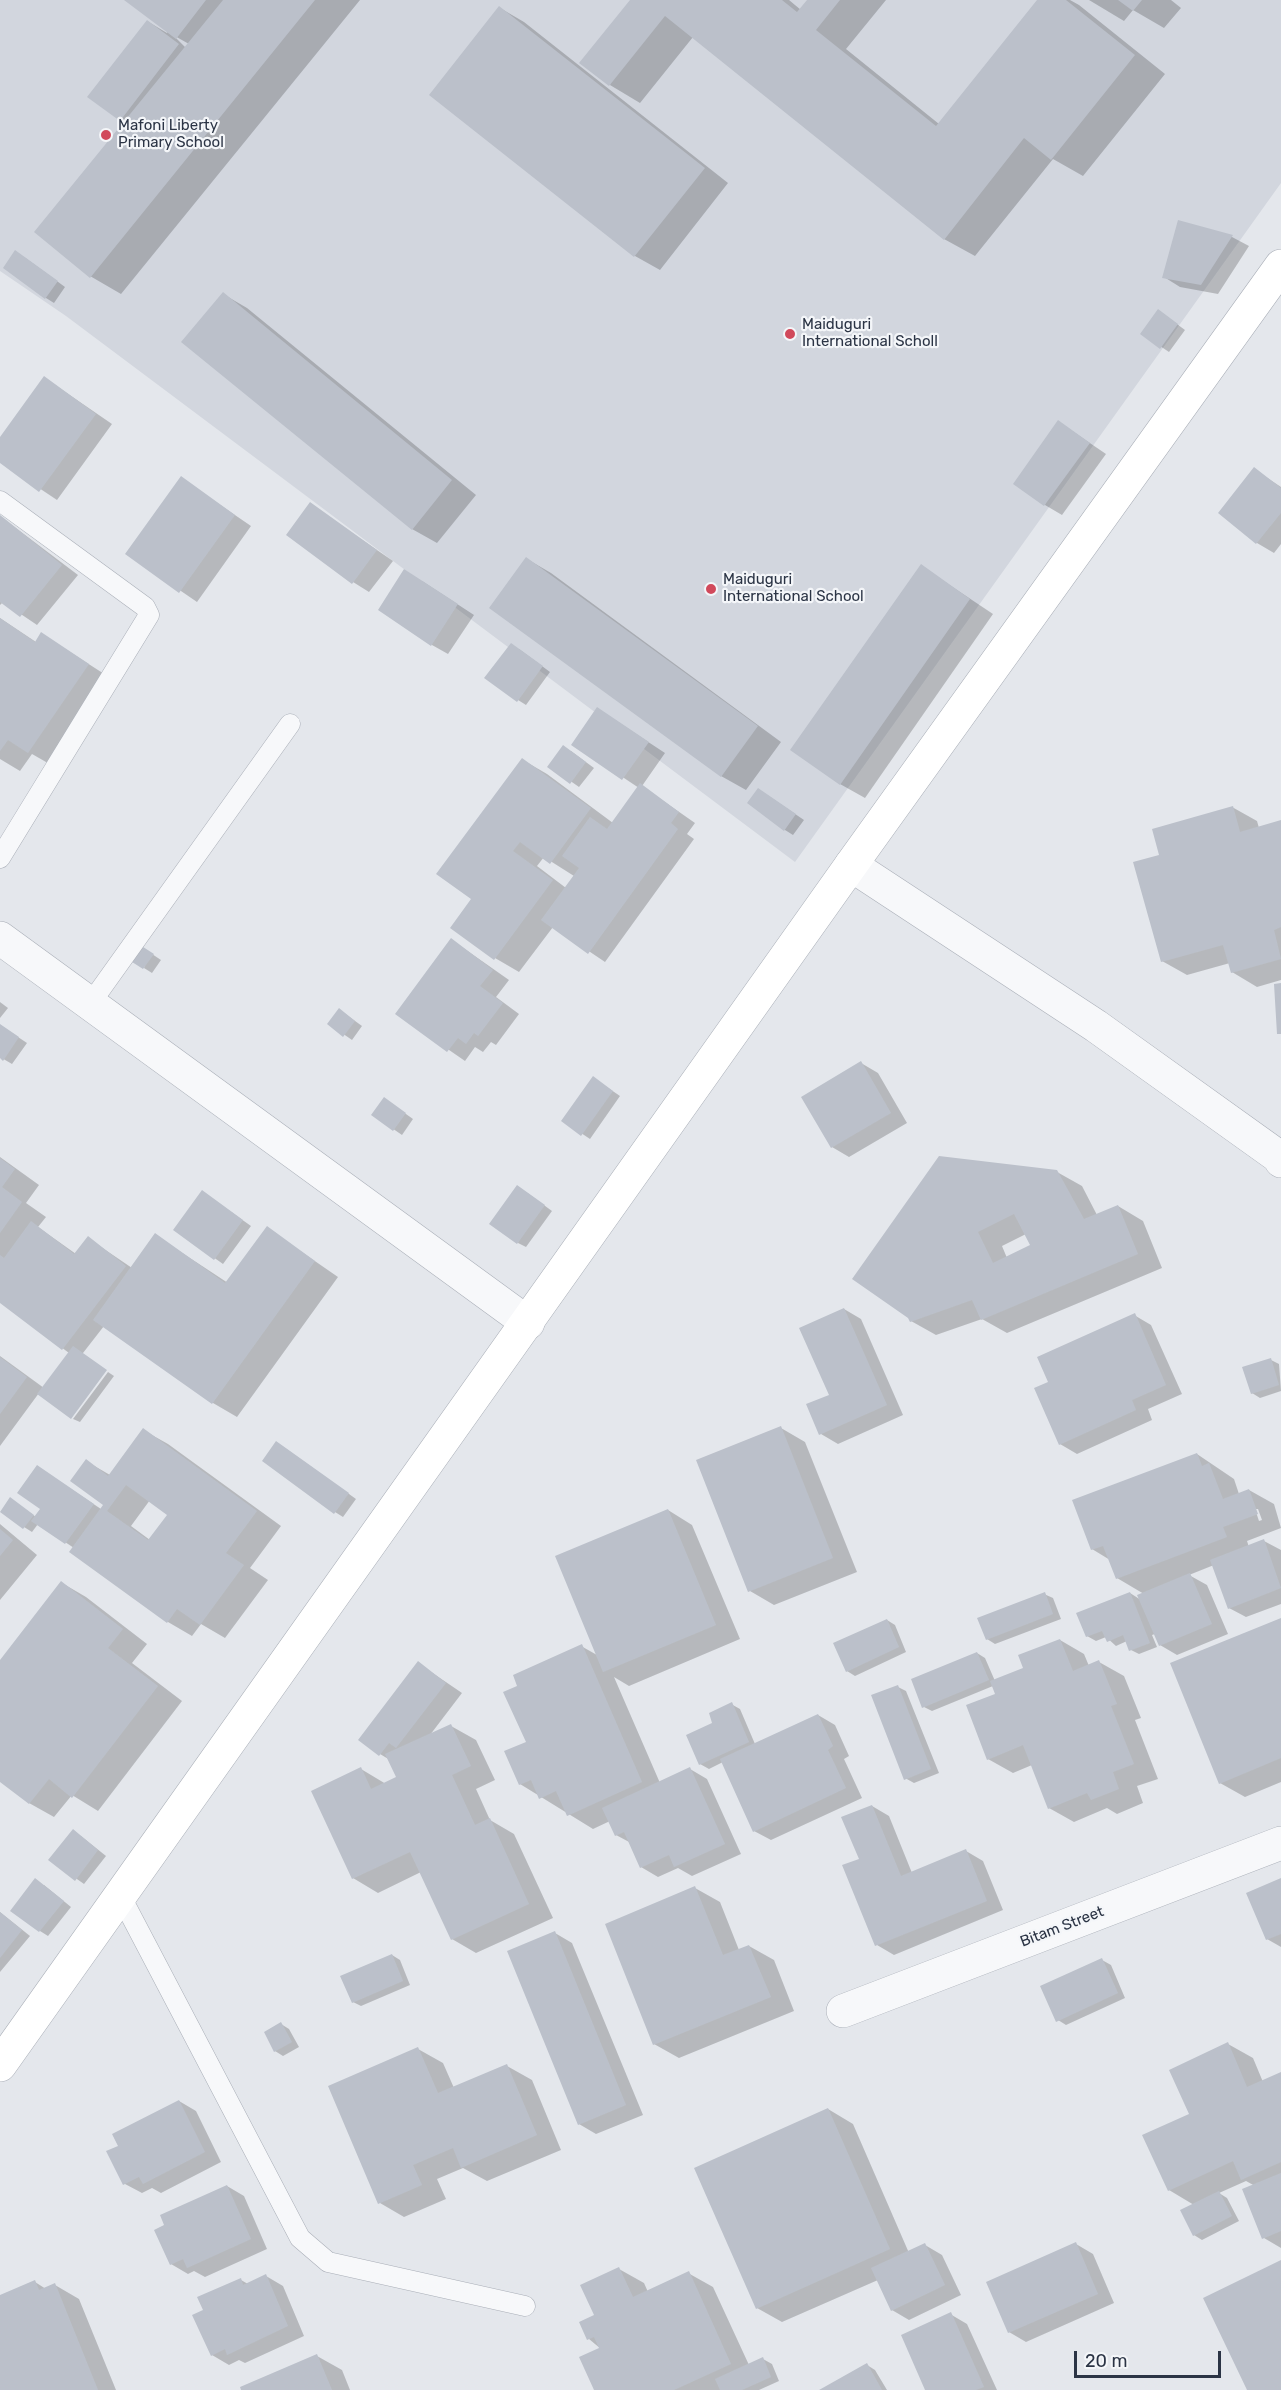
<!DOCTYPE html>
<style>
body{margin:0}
#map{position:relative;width:1281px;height:2390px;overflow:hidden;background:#e4e7ec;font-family:Rubik,sans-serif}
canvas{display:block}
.scale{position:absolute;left:1074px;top:2351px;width:147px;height:27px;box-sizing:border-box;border:3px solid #2b3445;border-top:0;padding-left:8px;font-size:18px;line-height:21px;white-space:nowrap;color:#2b3445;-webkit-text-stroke:4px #f4f6f9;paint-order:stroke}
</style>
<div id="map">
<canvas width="1281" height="2390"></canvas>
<div class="scale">20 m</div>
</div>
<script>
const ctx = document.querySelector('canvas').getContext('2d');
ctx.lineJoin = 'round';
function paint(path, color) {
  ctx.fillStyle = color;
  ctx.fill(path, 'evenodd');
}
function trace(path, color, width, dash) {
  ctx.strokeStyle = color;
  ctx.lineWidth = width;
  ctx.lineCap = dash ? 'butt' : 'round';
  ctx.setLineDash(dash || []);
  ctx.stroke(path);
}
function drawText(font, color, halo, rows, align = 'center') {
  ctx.font = font + ' Rubik,sans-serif';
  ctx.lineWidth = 4.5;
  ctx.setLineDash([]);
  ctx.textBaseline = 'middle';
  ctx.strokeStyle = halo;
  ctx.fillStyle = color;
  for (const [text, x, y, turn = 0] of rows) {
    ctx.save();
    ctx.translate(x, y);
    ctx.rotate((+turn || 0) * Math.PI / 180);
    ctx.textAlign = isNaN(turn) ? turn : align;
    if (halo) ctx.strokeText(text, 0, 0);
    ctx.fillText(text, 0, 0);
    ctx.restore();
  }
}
paint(new Path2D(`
 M0 0H1281V183L795 862 66 316 0 271Z`), '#d2d6de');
paint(new Path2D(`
 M126 0H360L121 294 90 276 125 123 121 120 147 21 167 33 168 31ZM173 35 189 44 186 48Z
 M632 0H789L801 10 809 0H886L846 49 939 124 1038 0H1070L1079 5 1165 74 1083 176 1053 159 975 256 944 239 693 37 640 103 610 85Z
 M1089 0H1171L1181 8 1164 28 1133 10 1124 21Z
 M500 8 524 22 728 183 660 270 635 256 431 95Z
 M1179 222 1232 237 1249 246 1218 294 1180 287 1164 277Z
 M24 257 65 287 54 303 46 298Z
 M223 294 247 308 476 495 437 543 412 529Z
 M1166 316 1185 330 1169 352 1142 334Z
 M45 378 112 424 57 500 0 462V439Z
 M1059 422 1106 454 1062 515 1045 505Z
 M1254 469 1281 487V544L1274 553 1257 543 1220 513Z
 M181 478 251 526 197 602 127 554Z
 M310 504 393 561 369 592 353 582Z
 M0 516 78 575 37 625 3 602 0 605Z
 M527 559 551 573 781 742 746 790 721 776Z
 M921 566 993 614 865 798 840 784Z
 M422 581 474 615 448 654 432 645Z
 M0 618 36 642 42 634 112 679 53 766 32 754 20 771 0 759Z
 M519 649 550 672 526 705 518 700Z
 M598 709 665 753 642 786 695 823 687 834 694 839 605 962 553 927 519 972 495 958 473 899 523 760 547 774 613 823 639 788 573 744ZM544 857 574 876 566 888 537 866Z
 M571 751 594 768 579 787 549 766Z
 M767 795 804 820 793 835 785 830Z
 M1232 807 1257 821 1259 828 1281 822V980L1257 987 1232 972 1230 963 1187 975 1162 961 1161 856Z
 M452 940 509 980 496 997 519 1014 496 1045 491 1042 483 1052 475 1047 465 1061 397 1014Z
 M149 952 161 960 152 973 144 968Z
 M0 1002 8 1008 0 1018Z
 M340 1010 362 1026 352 1040 329 1024Z
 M0 1025 27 1043 12 1064 0 1057Z
 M861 1063 878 1073 907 1123 849 1157 832 1147Z
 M601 1083 620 1096 590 1139 563 1121Z
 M392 1104 413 1119 402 1135 373 1115Z
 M0 1157 39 1185 26 1203 46 1217 38 1227 76 1254 88 1238 132 1268 155 1235 228 1283 267 1228 338 1277 237 1417 213 1403 104 1326 83 1353 39 1393 0 1446V1356L44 1388 69 1353 0 1301Z
 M1057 1172 1082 1186 1097 1215 1118 1206 1143 1221 1162 1268 1007 1333 982 1319 936 1335 911 1321 909 1317 854 1279ZM1026 1234 1032 1246 1007 1258 1002 1246Z
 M526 1192 552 1211 526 1247 518 1243Z
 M210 1197 251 1226 223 1264 175 1230Z
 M844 1309 861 1319 903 1415 838 1444 821 1434 831 1395Z
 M1134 1315 1151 1325 1182 1394 1148 1409 1152 1420 1077 1454 1060 1444 1050 1383Z
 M1271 1360 1279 1364 1281 1391 1260 1398 1252 1393Z
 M108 1372 114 1376 80 1422 73 1419Z
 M781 1428 805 1442 857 1572 774 1605 750 1591Z
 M143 1430 168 1444 281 1526 250 1568 268 1580 225 1638 201 1624 192 1636 168 1622 71 1552 74 1548 38 1524 32 1532 24 1527 18 1504 36 1517 42 1509 38 1467 101 1509 105 1504 86 1461 110 1475ZM150 1500 169 1514 150 1540 131 1526Z
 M285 1448 356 1499 343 1517 335 1512Z
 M1197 1454 1234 1479 1239 1494 1249 1490 1274 1504 1281 1528 1247 1541 1249 1547 1264 1541 1281 1550V1604L1246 1617 1229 1608 1214 1565 1189 1575 1207 1585 1228 1634 1177 1655 1160 1645 1155 1634 1152 1635 1157 1647 1139 1654 1131 1650 1127 1641 1116 1646 1106 1637 1096 1641 1087 1636 1130 1593 1141 1600 1144 1594 1117 1578 1110 1560 1092 1549ZM1255 1509H1258L1262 1520 1259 1521Z
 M668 1510 692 1525 740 1639 629 1686 614 1677 660 1783 690 1769 707 1779 741 1854 692 1876 678 1868 658 1877 641 1867 631 1843 616 1835 610 1821 593 1829 520 1784 528 1742 519 1687 581 1646 597 1655Z
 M0 1524 37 1555 0 1600Z
 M62 1583 86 1597 147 1644 132 1663 182 1701 98 1811 72 1795 54 1817 29 1803 0 1780V1662Z
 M1044 1594 1053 1598 1061 1619 995 1644 987 1639Z
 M887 1620 895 1625 906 1652 855 1676 847 1671Z
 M1281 1620V1782L1245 1797 1220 1783Z
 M1060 1640 1084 1654 1089 1666 1099 1662 1124 1676 1141 1718 1135 1720 1158 1779 1137 1786 1143 1803 1117 1814 1107 1808 1074 1822 1049 1808 1032 1765 1013 1773 988 1759 996 1695 993 1686 932 1711 924 1707 977 1653 985 1658 995 1681 1024 1669Z
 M418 1663 462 1693 430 1735 451 1726 476 1740 495 1780 476 1789 490 1820 514 1834 553 1918 476 1953 452 1939 421 1872 378 1893 353 1878 361 1769 386 1784 398 1778 390 1760 380 1754Z
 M898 1687 906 1691 939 1773 914 1783 905 1778Z
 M731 1704 740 1709 755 1744 818 1715 835 1725 849 1756 844 1759 862 1798 771 1840 754 1831 723 1762 709 1769 700 1764 714 1724Z
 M872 1806 889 1816 912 1873 966 1851 983 1861 1003 1910 894 1955 877 1945 861 1860Z
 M81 1836 106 1856 84 1884 50 1860Z
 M1281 1880V1947L1267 1939Z
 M44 1885 71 1907 48 1936 40 1931Z
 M695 1888 720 1902 739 1950 749 1946 774 1960 794 2011 679 2058 654 2044Z
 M0 1912 30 1936 0 1972Z
 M555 1933 572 1943 643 2115 596 2134 579 2124Z
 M392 1955 400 1960 410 1985 361 2006 353 2002Z
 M1102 1960 1111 1965 1125 1998 1066 2025 1058 2020Z
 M281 2024 289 2029 299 2047 283 2056 275 2051Z
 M1228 2044 1253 2058 1263 2082 1281 2074V2248L1264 2238 1255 2186 1246 2181 1219 2193 1227 2198 1239 2221 1202 2240 1194 2235V2205L1169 2190 1191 2115Z
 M418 2049 443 2063 454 2088 507 2066 532 2080 561 2150 487 2181 463 2168 437 2179 446 2199 404 2217 380 2203Z
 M179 2101 196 2111 221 2162 161 2193 152 2188 142 2193 125 2184 120 2147Z
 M828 2109 853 2124 909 2253 925 2245 942 2255 961 2295 909 2320 892 2310 878 2280 782 2322 757 2308Z
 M227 2186 244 2196 267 2249 205 2277 194 2271 188 2274 171 2264Z
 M1076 2244 1093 2254 1114 2303 1026 2342 1009 2332Z
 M619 2269 644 2283 648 2292 688 2273 713 2287 749 2365 763 2359 772 2364 779 2381 759 2390H595L601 2349 589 2339 596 2315Z
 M266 2276 283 2286 304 2336 245 2363 239 2360 229 2365 212 2355 205 2311 241 2280 248 2284Z
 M35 2282 46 2289 55 2285 79 2299 116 2390H0V2296Z
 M950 2314 967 2324 997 2390H927Z
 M317 2356 342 2370 350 2390H243Z
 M867 2365 875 2370 887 2390H822Z`), '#0003');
paint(new Path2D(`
 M124 0H206L176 39Z
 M223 0H315L90 278 34 232Z
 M630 0H782L797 12 807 0H840L816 30 936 126 1037 0H1066L1135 55 1051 160 1024 138 944 240 665 16 609 86 579 63Z
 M1118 0H1142L1133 11Z
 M499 6 705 168 634 257 429 95Z
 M147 20 179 44 120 121 87 97Z
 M1178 220 1233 235 1201 285 1162 278Z
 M15 250 58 281 45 299 3 268Z
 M223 292 452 480 412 530 181 342Z
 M1158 309 1178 324 1160 349 1140 334Z
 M44 376 96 414 39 492 0 463V437Z
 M1058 420 1090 443 1044 506 1013 484Z
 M1254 467 1281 488V513L1256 544 1218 513Z
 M181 476 235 515 179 593 125 554Z
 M310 502 377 550 352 584 286 535Z
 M0 515 62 565 20 617 0 602Z
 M526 557 758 726 721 777 489 608Z
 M921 564 970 599 840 785 790 750Z
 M404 569 458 604 431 646 378 610Z
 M0 618 35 642 41 632 89 664 28 753 8 740 0 751Z
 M511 643 543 666 517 702 484 678Z
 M597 707 649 742 622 780 571 745Z
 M563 745 586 762 570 784 547 767Z
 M522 758 591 808 550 864 520 842 513 851 553 880 494 960 450 928 471 899 436 874Z
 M640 783 679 812 671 823 678 829 588 954 541 920 579 868 562 856 590 817 607 829Z
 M758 788 796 814 784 831 747 803Z
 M1233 806 1240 832 1281 820V927L1274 930 1281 959 1231 973 1223 945 1161 962 1133 862 1159 855 1152 829Z
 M451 938 493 970 480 986 503 1003 478 1036 474 1033 466 1044 458 1038 447 1052 395 1014Z
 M140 945 154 954 143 969 129 960Z
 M1281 983V1034H1277L1274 984Z
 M339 1008 355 1021 343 1037 327 1024Z
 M0 1024 19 1037 3 1061 0 1058Z
 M861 1061 891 1113 831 1148 801 1097Z
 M593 1076 613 1091 581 1136 561 1121Z
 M384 1097 406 1113 393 1131 371 1115Z
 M939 1156 1057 1170 1084 1219 1118 1205 1138 1254 981 1320 972 1300 910 1322 908 1318 852 1279ZM1014 1214 1030 1245 993 1263 978 1232Z
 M0 1158 15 1169 2 1187 22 1202 0 1233Z
 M517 1185 545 1205 517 1244 489 1224Z
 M202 1190 243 1220 214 1260 173 1230Z
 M31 1221 74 1254 88 1236 126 1266 62 1350 0 1303V1255L4 1258Z
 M267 1226 315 1261 212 1404 93 1320 155 1233 225 1283Z
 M844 1308 887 1405 819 1435 806 1404 829 1395 799 1328Z
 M1135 1313 1166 1385 1132 1400 1136 1410 1059 1445 1034 1388 1048 1382 1037 1357Z
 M73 1346 107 1370 71 1419 37 1394Z
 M0 1357 27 1377 0 1414Z
 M1271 1358 1279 1385 1251 1394 1242 1367Z
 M781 1426 833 1558 748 1592 696 1460Z
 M143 1428 257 1511 226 1553 244 1565 200 1625 177 1609 167 1623 69 1552 103 1505 70 1481 86 1459 108 1476ZM126 1485 167 1515 148 1540 107 1511Z
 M276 1441 349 1493 334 1514 262 1461Z
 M1197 1453 1202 1466 1209 1463 1223 1499 1249 1489 1258 1514 1223 1527 1227 1537 1116 1579 1103 1546 1091 1550 1072 1500Z
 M37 1465 94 1504 65 1544 31 1521 40 1509 17 1493Z
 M10 1497 34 1515 23 1529 0 1512Z
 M668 1509 716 1625 603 1672 555 1556Z
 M0 1529 13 1540 0 1556Z
 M1264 1539 1281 1588 1228 1609 1210 1560Z
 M1190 1573 1212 1624 1159 1646 1137 1595Z
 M61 1581 123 1629 108 1648 158 1686 72 1798 49 1779 29 1804 0 1782V1660Z
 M1045 1592 1053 1614 986 1640 977 1618Z
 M1130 1592 1150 1643 1129 1651 1123 1635 1107 1642 1102 1631 1086 1637 1076 1613Z
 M1281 1618V1758L1219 1784 1170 1663Z
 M887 1619 899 1647 846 1672 833 1643Z
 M1060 1639 1073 1671 1099 1660 1117 1704 1111 1706 1134 1764 1113 1772 1119 1789 1091 1800 1087 1793 1048 1809 1023 1745 987 1760 966 1705 995 1694 990 1681 1023 1668 1018 1655Z
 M582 1644 642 1782 567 1816 556 1791 539 1799 531 1780 519 1785 504 1751 526 1742 503 1692 517 1686 513 1675Z
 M977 1652 989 1680 922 1708 911 1679Z
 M418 1661 446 1683 396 1748 389 1743 379 1756 358 1740Z
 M898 1685 931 1769 904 1780 871 1695Z
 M732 1702 749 1742 699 1765 686 1735 712 1723 709 1713Z
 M818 1714 833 1746 828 1750 846 1788 753 1832 720 1759Z
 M451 1724 471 1766 452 1775 475 1825 490 1818 529 1904 451 1940 410 1852 352 1879 311 1791 361 1767 371 1789 396 1777 385 1754Z
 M690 1767 725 1844 674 1867 669 1855 640 1868 624 1832 615 1836 602 1808Z
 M872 1805 901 1876 966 1849 987 1901 875 1946 842 1865 859 1859 841 1817Z
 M73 1829 98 1850 75 1881 48 1860Z
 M35 1878 64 1901 39 1932 10 1911Z
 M1281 1878V1934L1266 1940 1246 1893Z
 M695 1886 723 1955 749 1945 771 1997 653 2045 605 1924Z
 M0 1912 22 1930 0 1958Z
 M555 1931 626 2105 578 2125 507 1951Z
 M392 1954 403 1981 352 2003 340 1976Z
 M1102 1958 1118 1993 1056 2022 1040 1986Z
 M281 2022 292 2042 274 2052 264 2032Z
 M1228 2042 1247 2087 1281 2072V2162L1241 2180 1233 2161 1168 2191 1142 2135 1189 2114 1169 2070Z
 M418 2047 438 2093 507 2064 537 2135 461 2168 453 2148 413 2165 422 2185 378 2204 328 2086Z
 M179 2100 205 2152 143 2184 139 2177 123 2185 106 2151 118 2146 112 2134Z
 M828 2108 890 2249 756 2309 694 2168Z
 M1281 2173V2231L1262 2239 1242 2189Z
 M227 2185 251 2239 187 2268 183 2259 170 2265 154 2230 164 2225 160 2215Z
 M1219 2191 1232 2216 1193 2236 1180 2210Z
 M1076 2242 1098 2294 1008 2333 986 2282Z
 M925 2243 945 2285 891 2311 871 2268Z
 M1281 2260V2390H1247L1203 2298Z
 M619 2267 633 2297 689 2271 731 2364 674 2390H594L579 2357 599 2348 594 2337 587 2340 579 2322 594 2315 580 2285Z
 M266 2274 288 2326 227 2355 225 2349 211 2356 192 2315 203 2310 197 2297 241 2278 243 2285Z
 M35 2280 39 2290 55 2283 98 2390H0V2295Z
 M951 2312 984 2387 976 2390H925L901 2335Z
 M317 2354 332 2390H241L240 2387Z
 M763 2357 771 2377 742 2390H720L715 2379Z
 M867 2363 882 2390H819Z`), '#bbc0ca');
const lane = new Path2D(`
 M0 501 145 607 149 615 0 858
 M90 1004 290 724
 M119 1893 300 2238 328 2262 525 2306`);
const street = new Path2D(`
 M851 865 1096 1026 1279 1157 1281 1161
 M0 938 528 1323
 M843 2011 1281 1843`);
const secondary = new Path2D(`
 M0 2065 851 865 1281 266`);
trace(lane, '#a9aeb7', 21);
trace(street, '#a9aeb7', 34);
trace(secondary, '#a9aeb7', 34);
trace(lane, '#f7f8fa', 20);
trace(street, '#f7f8fa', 33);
trace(secondary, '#fff', 33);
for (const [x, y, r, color] of [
 [106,135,6,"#d1495b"],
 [790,334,6,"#d1495b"],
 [711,589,6,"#d1495b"]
]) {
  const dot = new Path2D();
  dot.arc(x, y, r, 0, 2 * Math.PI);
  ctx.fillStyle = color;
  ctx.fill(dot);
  trace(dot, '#f4f6f9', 2);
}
drawText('15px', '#2b3445', '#f4f6f9', [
 ["Mafoni Liberty",118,126],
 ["Primary School",118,143],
 ["Maiduguri",802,325],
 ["International Scholl",802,342],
 ["Maiduguri",723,580],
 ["International School",723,597]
], 'left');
drawText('15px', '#2b3445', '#f4f6f9', [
 ["Bitam Street",1062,1927,-21]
]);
</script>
